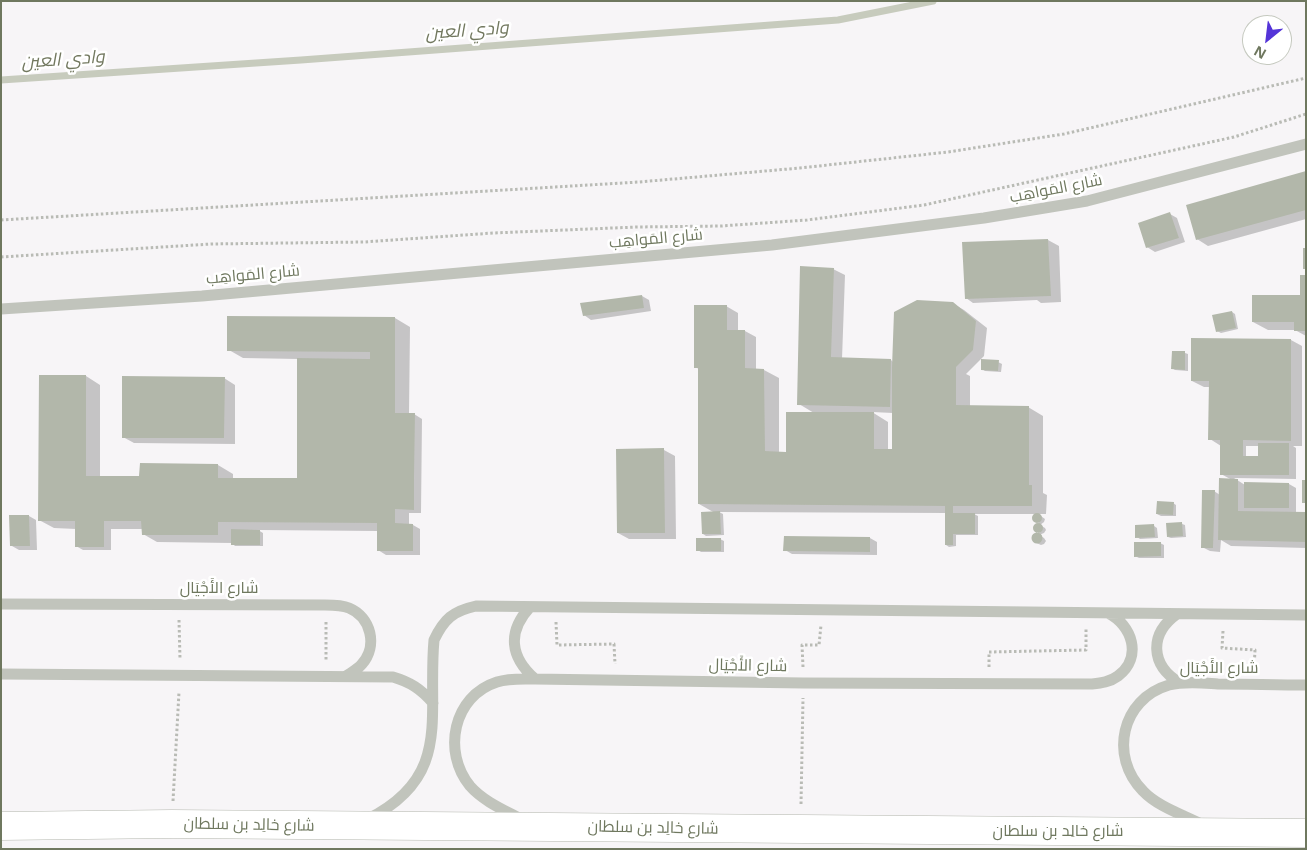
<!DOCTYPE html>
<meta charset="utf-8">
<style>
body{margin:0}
#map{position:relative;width:1307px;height:850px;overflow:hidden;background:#f7f5f7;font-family:"Open Sans",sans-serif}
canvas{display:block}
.frame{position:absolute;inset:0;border:2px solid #6f785f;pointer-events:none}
.north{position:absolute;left:1242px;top:15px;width:50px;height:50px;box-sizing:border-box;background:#fff;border:1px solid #c5c9bf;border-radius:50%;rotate:209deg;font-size:14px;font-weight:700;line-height:20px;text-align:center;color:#6f785f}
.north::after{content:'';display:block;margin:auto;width:18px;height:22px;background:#5434d8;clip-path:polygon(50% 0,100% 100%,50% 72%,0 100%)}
</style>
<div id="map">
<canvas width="1307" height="850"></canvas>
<div class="frame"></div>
<div class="north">N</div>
</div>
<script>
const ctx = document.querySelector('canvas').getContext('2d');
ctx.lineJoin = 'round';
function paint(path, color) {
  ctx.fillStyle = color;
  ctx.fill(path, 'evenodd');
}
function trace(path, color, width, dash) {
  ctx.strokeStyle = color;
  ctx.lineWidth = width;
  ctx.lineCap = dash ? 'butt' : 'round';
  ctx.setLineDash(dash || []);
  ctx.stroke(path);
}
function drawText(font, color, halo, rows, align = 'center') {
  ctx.font = font + ' "Open Sans",Cairo,sans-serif';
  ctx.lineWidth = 5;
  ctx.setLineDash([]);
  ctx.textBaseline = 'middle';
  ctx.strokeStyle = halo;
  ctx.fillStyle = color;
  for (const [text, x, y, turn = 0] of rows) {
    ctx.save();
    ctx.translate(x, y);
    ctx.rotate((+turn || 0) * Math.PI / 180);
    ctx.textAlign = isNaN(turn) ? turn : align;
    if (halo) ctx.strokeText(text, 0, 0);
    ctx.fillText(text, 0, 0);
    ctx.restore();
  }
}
paint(new Path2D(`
 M1306 173V219L1208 246 1197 239Z
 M1170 214 1177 218 1185 242 1155 252 1147 247Z
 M1048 240 1059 246 1061 302 1041 303 1037 300 973 303 966 298 964 243Z
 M833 269 845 275 842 359 891 360 893 362 952 303 964 310 987 328 984 356 966 374 970 376V407H1028L1043 416V493L1047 495 1046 514H1038L1045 519 1044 522 1040 525 1045 528 1046 530 1044 533 1039 535 1044 538 1046 541 1044 544 1041 545 1034 542 1033 539 1034 535 1040 533 1035 530 1034 528 1039 523 1033 518 1034 514H974L978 516V535H956V546L949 547 946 545V513L719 512 723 514 724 535 706 536 703 534 715 513 699 504V369L695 367 726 306 738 313V331H745L756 337V370H764L779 378V453H787L814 413 799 404ZM872 412 893 413V450H888V422Z
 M1306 276V336L1295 330H1268L1253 322 1302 297Z
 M642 296 649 300 651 311 591 320 584 315Z
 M1232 312 1235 314 1238 329 1221 333 1217 331Z
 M229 317 395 318 410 327 409 414H414L422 419 421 513H409V525H413L420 529V555H386L378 550V531L258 530 263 533V546H235L232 543 157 542 143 534V529H111V550H83L76 546V529L54 528 39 520 86 376 100 385V477H140L141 465H218L233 474V479H298V359L243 358 229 350Z
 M1291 340 1302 346V446H1293L1296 448V479L1234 478 1245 485 1289 484 1296 488V513H1306V548L1231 546 1221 540 1220 552 1210 551 1202 547 1214 491 1220 495 1232 480 1221 474V446L1210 439V387H1204L1192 381ZM1246 446H1259V458H1246Z
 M1185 353 1188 354V371L1175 370 1172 368Z
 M998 362 1002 364 1001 372 985 371 982 369Z
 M224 378 235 385V444L134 443 123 437Z
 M664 450 675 456 676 539H629L618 533Z
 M1173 503 1176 505V516H1161L1157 514Z
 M29 516 36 520 37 550H19L12 546Z
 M1182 524 1185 525 1186 537 1171 538 1168 537Z
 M1154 526 1157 528 1158 538 1140 539 1137 537Z
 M870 538 877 542V555L792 554 785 550Z
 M720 539 724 541V552H701L698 550Z
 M1160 543 1164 545V558H1139L1135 556Z`), '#0003');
trace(new Path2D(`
 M1 80 301 60 838 20 933 1`), '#c7cbbd', 7);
paint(new Path2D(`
 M1306 171V210L1196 240 1186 205Z
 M1170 212 1179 238 1146 248 1138 223Z
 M1048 239 1051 296 965 299 962 242Z
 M1303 248H1306V269H1303Z
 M800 266 834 268 831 357 891 359 890 407 797 405Z
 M1300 275H1306V331H1294V322H1252V295H1300Z
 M642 295 644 308 583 316 580 303Z
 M917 300 953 302 976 321 973 350 956 367V405L1029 406V485H1032V506H953V513H975V534H953V545H945V506L698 504V368H694V305H727V330H745V368L764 369 765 451 786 452V412H874V449H892V367L894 312Z
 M1232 311 1236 328 1216 332 1212 315Z
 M227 316 395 317V413H415L414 479V510L395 509V523L413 524V551H377V523L218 522V535H142L141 521H104V547H75V521H38L39 375H86V476H139L140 463 218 464V478H297V358L370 359V352L227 351Z
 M1191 338 1291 339V441L1243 440V456H1258V443H1289V475H1220V440H1208L1209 381H1191Z
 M1172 351H1185V370L1171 369Z
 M981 359 999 360 998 371 981 370Z
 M122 376 225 377 224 438H122Z
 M664 448 665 533H617L616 449Z
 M1219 478 1238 479V511L1306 512V542L1218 540Z
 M1302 480H1306V503H1302Z
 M1244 482 1289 483V508H1244Z
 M1202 490H1215L1213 548H1201Z
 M1157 501 1174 502 1173 515 1156 514Z
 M720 511 721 534H702L701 512Z
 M1032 518a5 5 0 1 1 10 0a5 5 0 1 1-10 0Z
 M9 515H29L30 546H10Z
 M1182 522 1183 536 1167 537 1166 523Z
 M1033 528a5 5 0 1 1 10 0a5 5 0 1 1-10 0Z
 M1154 524 1155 537 1135 538V525Z
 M231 529 260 530V545H231Z
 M1031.5 538a5.5 5.5 0 1 1 11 0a5.5 5.5 0 1 1-11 0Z
 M784 536 870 537V552L783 551Z
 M696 538H721V551H696Z
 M1134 542H1161V556L1134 557Z`), '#b2b7aa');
const primary = new Path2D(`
 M1 826 172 824 1306 833`);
trace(primary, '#b4b7ae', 29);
trace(new Path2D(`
 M1 220 639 182 800 168 948 152 1064 134 1306 78
 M1 257 211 244 364 242 493 233 637 227 721 226 807 220 924 205 1234 137 1306 114
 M179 620 180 659
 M326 622V661
 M556 622 557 645 614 644 615 664
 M1223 631 1222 648 1255 650 1254 669
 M803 667 802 645H819L821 625
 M989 667V652L1086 650V628
 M173 801 179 692
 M801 804 803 698`), '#b9bbb5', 3, [2.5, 2.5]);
trace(new Path2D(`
 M1 309 202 296 772 245 984 218 1087 201 1306 144
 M1 604 325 605C333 605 342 605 349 608 371 617 378 646 362 664 358 669 352 672 346 676
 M530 607C507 632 510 657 535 679
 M1177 614C1149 634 1150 665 1180 683
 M1 674 393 677C410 682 421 689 433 703
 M368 819C453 776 427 717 434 640 444 619 453 611 476 606L1306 615
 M521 819C504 810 483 801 470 786 442 752 453 696 497 682 509 678 522 679 535 679L803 683 1092 684C1101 683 1110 682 1118 676 1143 657 1132 625 1108 613
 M1203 825C1184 815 1158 807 1143 791 1109 757 1121 699 1169 685 1185 681 1202 683 1218 684 1247 684 1277 685 1306 685`), '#c1c4bc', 11);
trace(primary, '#fff', 28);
drawText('16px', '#6f785f', '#fff', [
 ["شارع المَواهِب",1056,189,-11],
 ["شارع المَواهِب",656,239,-5],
 ["شارع المَواهِب",253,275,-5],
 ["شارع الأَجْيَال",219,588],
 ["شارع الأَجْيَال",748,666,1],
 ["شارع الأَجْيَال",1219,668],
 ["شارع خالِد بن سلطان",249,825,1],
 ["شارع خالِد بن سلطان",653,828,1],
 ["شارع خالِد بن سلطان",1058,831]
]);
drawText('italic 18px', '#72785f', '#fff', [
 ["وادي العين",467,31,-4],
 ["وادي العين",63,60,-4]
]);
</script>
